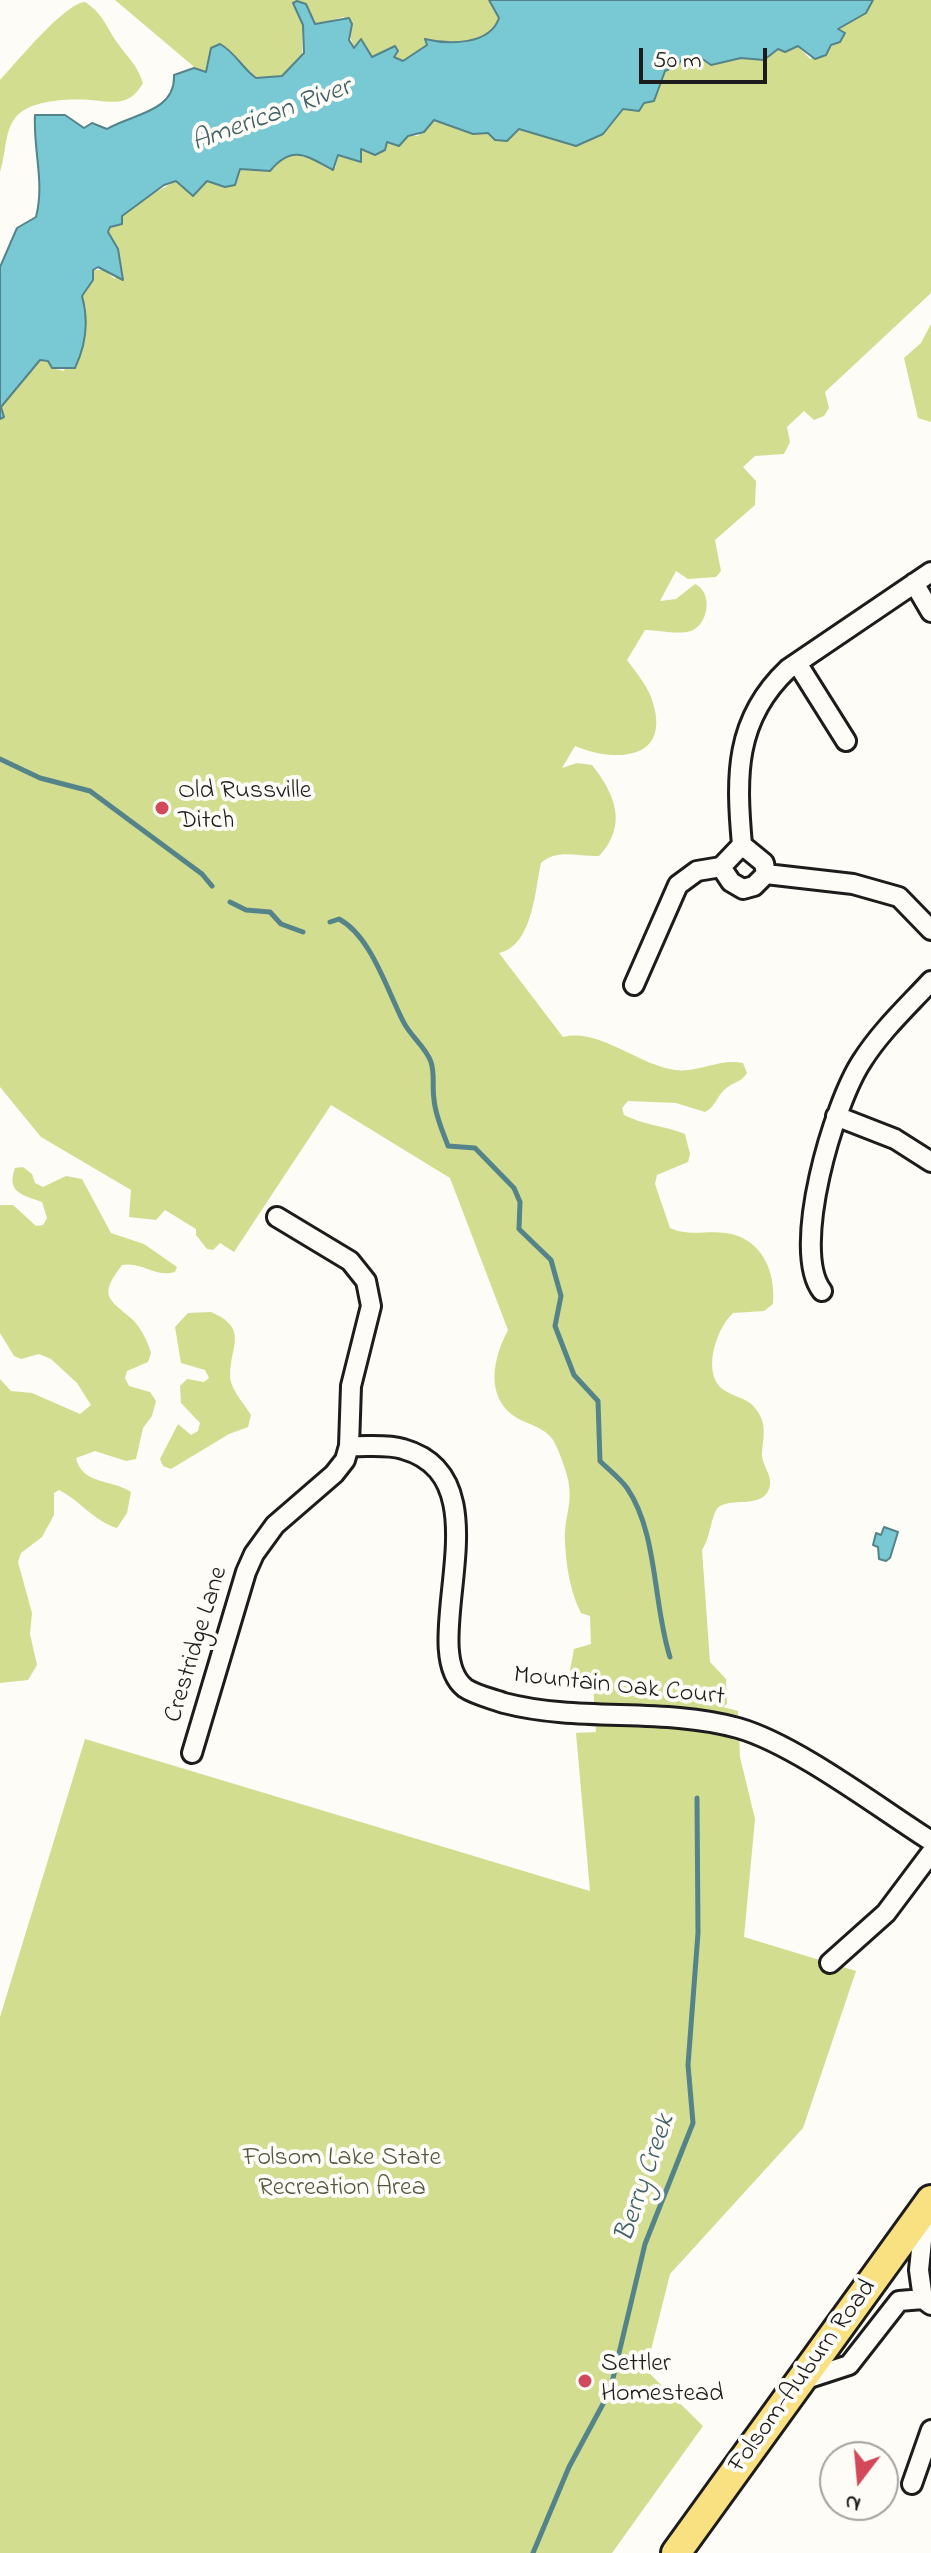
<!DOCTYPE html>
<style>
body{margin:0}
#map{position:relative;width:931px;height:2553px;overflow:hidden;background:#fdfcf7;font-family:"Indie Flower",sans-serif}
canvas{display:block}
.north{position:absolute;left:819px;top:2441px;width:80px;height:80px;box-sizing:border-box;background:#fdfcf7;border:2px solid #a3a29f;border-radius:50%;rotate:196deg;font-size:22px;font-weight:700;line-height:32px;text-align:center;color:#1c1c1c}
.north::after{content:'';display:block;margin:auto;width:28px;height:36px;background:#d1495b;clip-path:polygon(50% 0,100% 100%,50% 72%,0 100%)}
.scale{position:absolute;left:639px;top:48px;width:128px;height:36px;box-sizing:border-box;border:4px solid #1c1c1c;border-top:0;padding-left:10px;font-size:24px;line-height:28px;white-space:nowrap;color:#1c1c1c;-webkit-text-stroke:6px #fdfcf7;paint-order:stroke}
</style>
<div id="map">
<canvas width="931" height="2553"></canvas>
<div class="north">N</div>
<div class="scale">50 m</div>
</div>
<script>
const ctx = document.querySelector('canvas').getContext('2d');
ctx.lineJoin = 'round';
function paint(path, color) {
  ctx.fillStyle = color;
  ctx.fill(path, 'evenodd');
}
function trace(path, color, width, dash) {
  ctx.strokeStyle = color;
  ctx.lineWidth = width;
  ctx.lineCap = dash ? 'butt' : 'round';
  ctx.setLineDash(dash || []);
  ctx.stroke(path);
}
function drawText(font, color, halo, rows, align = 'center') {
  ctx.font = font + ' "Indie Flower",sans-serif';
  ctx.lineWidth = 8;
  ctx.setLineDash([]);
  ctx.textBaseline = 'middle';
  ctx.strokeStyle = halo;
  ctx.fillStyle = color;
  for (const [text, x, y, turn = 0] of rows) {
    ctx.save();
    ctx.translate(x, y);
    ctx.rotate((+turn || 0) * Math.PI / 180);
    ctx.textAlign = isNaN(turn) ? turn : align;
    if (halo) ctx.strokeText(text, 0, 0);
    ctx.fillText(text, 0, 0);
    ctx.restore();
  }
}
paint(new Path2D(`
 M115 0H489L499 17C490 45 450 45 426 40L427 44 403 61 384 52 372 57 361 40 354 48 344 17 315 24 306 4 294 7 303 25 302 58 282 76 261 81 237 60 209 53 207 72 199 71Z
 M873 0H931V293L825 392 829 408 824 416 814 420 804 411 787 427 790 442 784 454 755 456 743 467 756 481 755 505 715 540 721 571 716 577 688 579 676 571 660 601 676 599 695 584C713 592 709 624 691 631 678 635 658 630 645 630L627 660C635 671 646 684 651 697 674 759 618 764 575 746L562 768 577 763 592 765C615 794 628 825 599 856 579 857 557 848 541 863 535 889 533 946 499 953L563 1037C599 1028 638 1065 675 1070 699 1073 719 1058 743 1063L747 1073C741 1083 732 1082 724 1090 716 1098 716 1106 705 1112L676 1103 628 1101 622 1108 624 1115C643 1125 665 1126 685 1134L690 1154 688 1162 657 1175 655 1184 670 1228C690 1237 705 1230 726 1233 762 1238 776 1272 773 1304L764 1311 733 1313C718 1327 703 1366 719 1386 728 1396 747 1397 755 1408 768 1424 763 1437 762 1454 762 1467 774 1476 769 1489 762 1508 735 1498 720 1506 711 1511 711 1538 702 1550L710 1662 726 1679 727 1704 723 1707 738 1711 740 1757 755 1819 744 1937 856 1971 803 2128 670 2274 646 2370 703 2426 612 2553H0V2017L85 1739 590 1891 576 1733 596 1732 593 1684 585 1685 570 1670 574 1649 591 1644 590 1616 581 1613C570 1592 566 1565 565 1541 564 1512 576 1501 565 1469 562 1460 558 1448 553 1440 544 1427 529 1425 517 1418 484 1398 493 1358 508 1330L450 1178 331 1105 234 1252 220 1243 213 1250 207 1249 196 1235V1229L165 1210 156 1220 129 1217 131 1190 41 1137 0 1087V419L4 417 1 408 40 360 48 361 52 368 64 371 86 309 82 296 93 270H104L115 279V247L108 232 110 226 143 199 176 181 193 195 207 181 234 185 240 169 270 171C296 141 307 162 335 168L339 155 357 161 361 149 375 154 385 150 387 142 399 145 408 136H418L434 120C463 123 490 144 519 129L576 146 603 134 623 109 639 111 644 103 654 100 665 71 678 64 684 56 692 54 711 65 741 58 767 59 778 49 798 46 810 59C823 53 838 46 842 31L838 29 865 13Z
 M85 2C102 13 105 24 116 41 127 57 137 64 143 83 129 107 114 102 90 100 69 98 28 100 15 118 4 133 6 155 0 172V80C17 62 65 3 85 2Z
 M931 324V422L918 418 904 358 921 343Z
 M23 1167 32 1174 35 1183 43 1187 66 1176 82 1179 111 1233 144 1244 177 1267 175 1272C155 1278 142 1261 122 1265 98 1297 108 1298 133 1320 141 1328 148 1342 151 1353L148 1362 127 1371 125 1378 129 1386 150 1392 156 1401 152 1416 143 1428 136 1459 126 1461 95 1451 76 1458C82 1485 112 1479 131 1492L127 1513 117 1528C92 1520 81 1501 59 1490L54 1493V1515L42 1537 21 1553 18 1562 32 1613 30 1634 37 1665 28 1680 0 1683V1379L11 1391 32 1393 80 1414 91 1405 77 1383 51 1359 39 1354 21 1359 14 1356 0 1333V1205H13L36 1226 43 1225 47 1218 42 1202C23 1195 6 1193 15 1168Z
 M211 1312C253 1330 226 1350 231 1382 234 1393 245 1405 251 1415L248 1427 229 1434 171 1469 163 1466 160 1459 178 1424 191 1435 198 1431 200 1423 181 1403 180 1386 187 1379 204 1382 209 1378 205 1370 181 1363 175 1327 188 1313Z`), '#d2dd90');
const water = new Path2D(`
 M489 0H873L866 13 838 29 845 33 840 42 831 45 826 55 815 59 798 46 785 52 778 49 764 60 741 58 711 65 701 58 684 56 678 65 665 71 654 101 644 103 639 111 623 109 603 134 576 146 519 129 507 141 495 140 488 133 473 134 434 120 424 132 408 136 399 146 387 142 385 150 375 155 361 149V162L338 155 333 170C308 157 293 143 270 171L240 169 235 185 225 187 207 181 193 196 176 181 164 185 122 216V224L110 227 108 232 118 249 123 280 98 267 93 270V280L82 296C89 321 86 345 75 368H52L48 361 40 360 1 407 4 417 0 419V267L17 228 36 217C45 182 33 150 35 115H65L84 128 92 123 107 129C132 114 176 112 174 75L194 68 206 72 211 48 220 44C236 53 241 67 256 78L282 76 304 53 303 25 293 3 297 1 306 4 315 24 349 18 352 24 349 40 354 48 361 39 372 57 395 46 398 51 394 57 403 61 427 45 425 39C449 45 490 45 499 18Z
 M884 1527 898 1532 890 1558 886 1561 879 1559 878 1547 873 1545 876 1533 881 1535Z`);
paint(water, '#79c9d4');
trace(water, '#54848a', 2);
trace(new Path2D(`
 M0 759 40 778 90 791 202 874 212 886
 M230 902 246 910 270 912 281 924 303 932
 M330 922 339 919C371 936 387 990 403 1021 410 1036 426 1047 431 1062 435 1074 432 1087 434 1099 435 1115 443 1132 448 1146L475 1148 514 1188 520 1202 519 1229 551 1260 561 1296 555 1326 574 1375 598 1401 600 1461C609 1470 620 1478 627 1488 658 1533 653 1605 670 1657
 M533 2553 569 2467 610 2391 645 2244 693 2123 688 2065 698 1933 697 1798`), '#54848a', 5);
const street = new Path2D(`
 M914 583 931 612
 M797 663 846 741
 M742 845 764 863 766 874
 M721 867 742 845C736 777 734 720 788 669L931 572
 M721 867 731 882 743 889 754 886 766 874 853 884 899 897 931 930
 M634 985 678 885 697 871 721 867
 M836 1116 895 1139 931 1162
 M277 1217 350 1261 366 1281 371 1306 351 1386 349 1446
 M822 1291C790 1250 834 1103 862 1061 881 1031 907 1007 931 981
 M192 1753 246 1572 254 1554 275 1525 334 1474 345 1460 349 1446C366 1447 387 1444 403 1449 510 1479 413 1647 465 1688 475 1695 493 1699 504 1703 581 1723 662 1707 738 1728 795 1744 879 1808 931 1841
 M830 1963 886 1913 931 1853
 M923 2299 919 2270 925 2211
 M803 2380 849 2365 899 2301 923 2299 931 2305
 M912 2484 931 2430`);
const primary = new Path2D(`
 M676 2553 931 2200`);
trace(street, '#1c1c1c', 24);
trace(primary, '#1c1c1c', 34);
trace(street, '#fdfcf7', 18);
trace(primary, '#f9e181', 28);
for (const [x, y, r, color] of [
 [162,808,8,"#d1495b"],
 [585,2381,8,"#d1495b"]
]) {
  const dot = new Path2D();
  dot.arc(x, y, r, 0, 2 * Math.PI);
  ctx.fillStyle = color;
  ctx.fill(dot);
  trace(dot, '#fdfcf7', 3);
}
drawText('26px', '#1c1c1c', '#fdfcf7', [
 ["Old Russville",178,793],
 ["Ditch",178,823],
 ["Settler",601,2366],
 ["Homestead",601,2396]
], 'left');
drawText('26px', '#1c1c1c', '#fdfcf7', [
 ["Crestridge Lane",198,1645,-73],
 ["Mountain Oak Court",619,1688,6],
 ["Folsom-Auburn Road",804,2377,-54]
]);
drawText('26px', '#53563f', '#fdfcf7', [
 ["Folsom Lake State",342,2160],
 ["Recreation Area",342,2190]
]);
drawText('italic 28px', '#416166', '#fdfcf7', [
 ["American River",272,117,-20],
 ["Berry Creek",647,2179,-71]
]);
</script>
